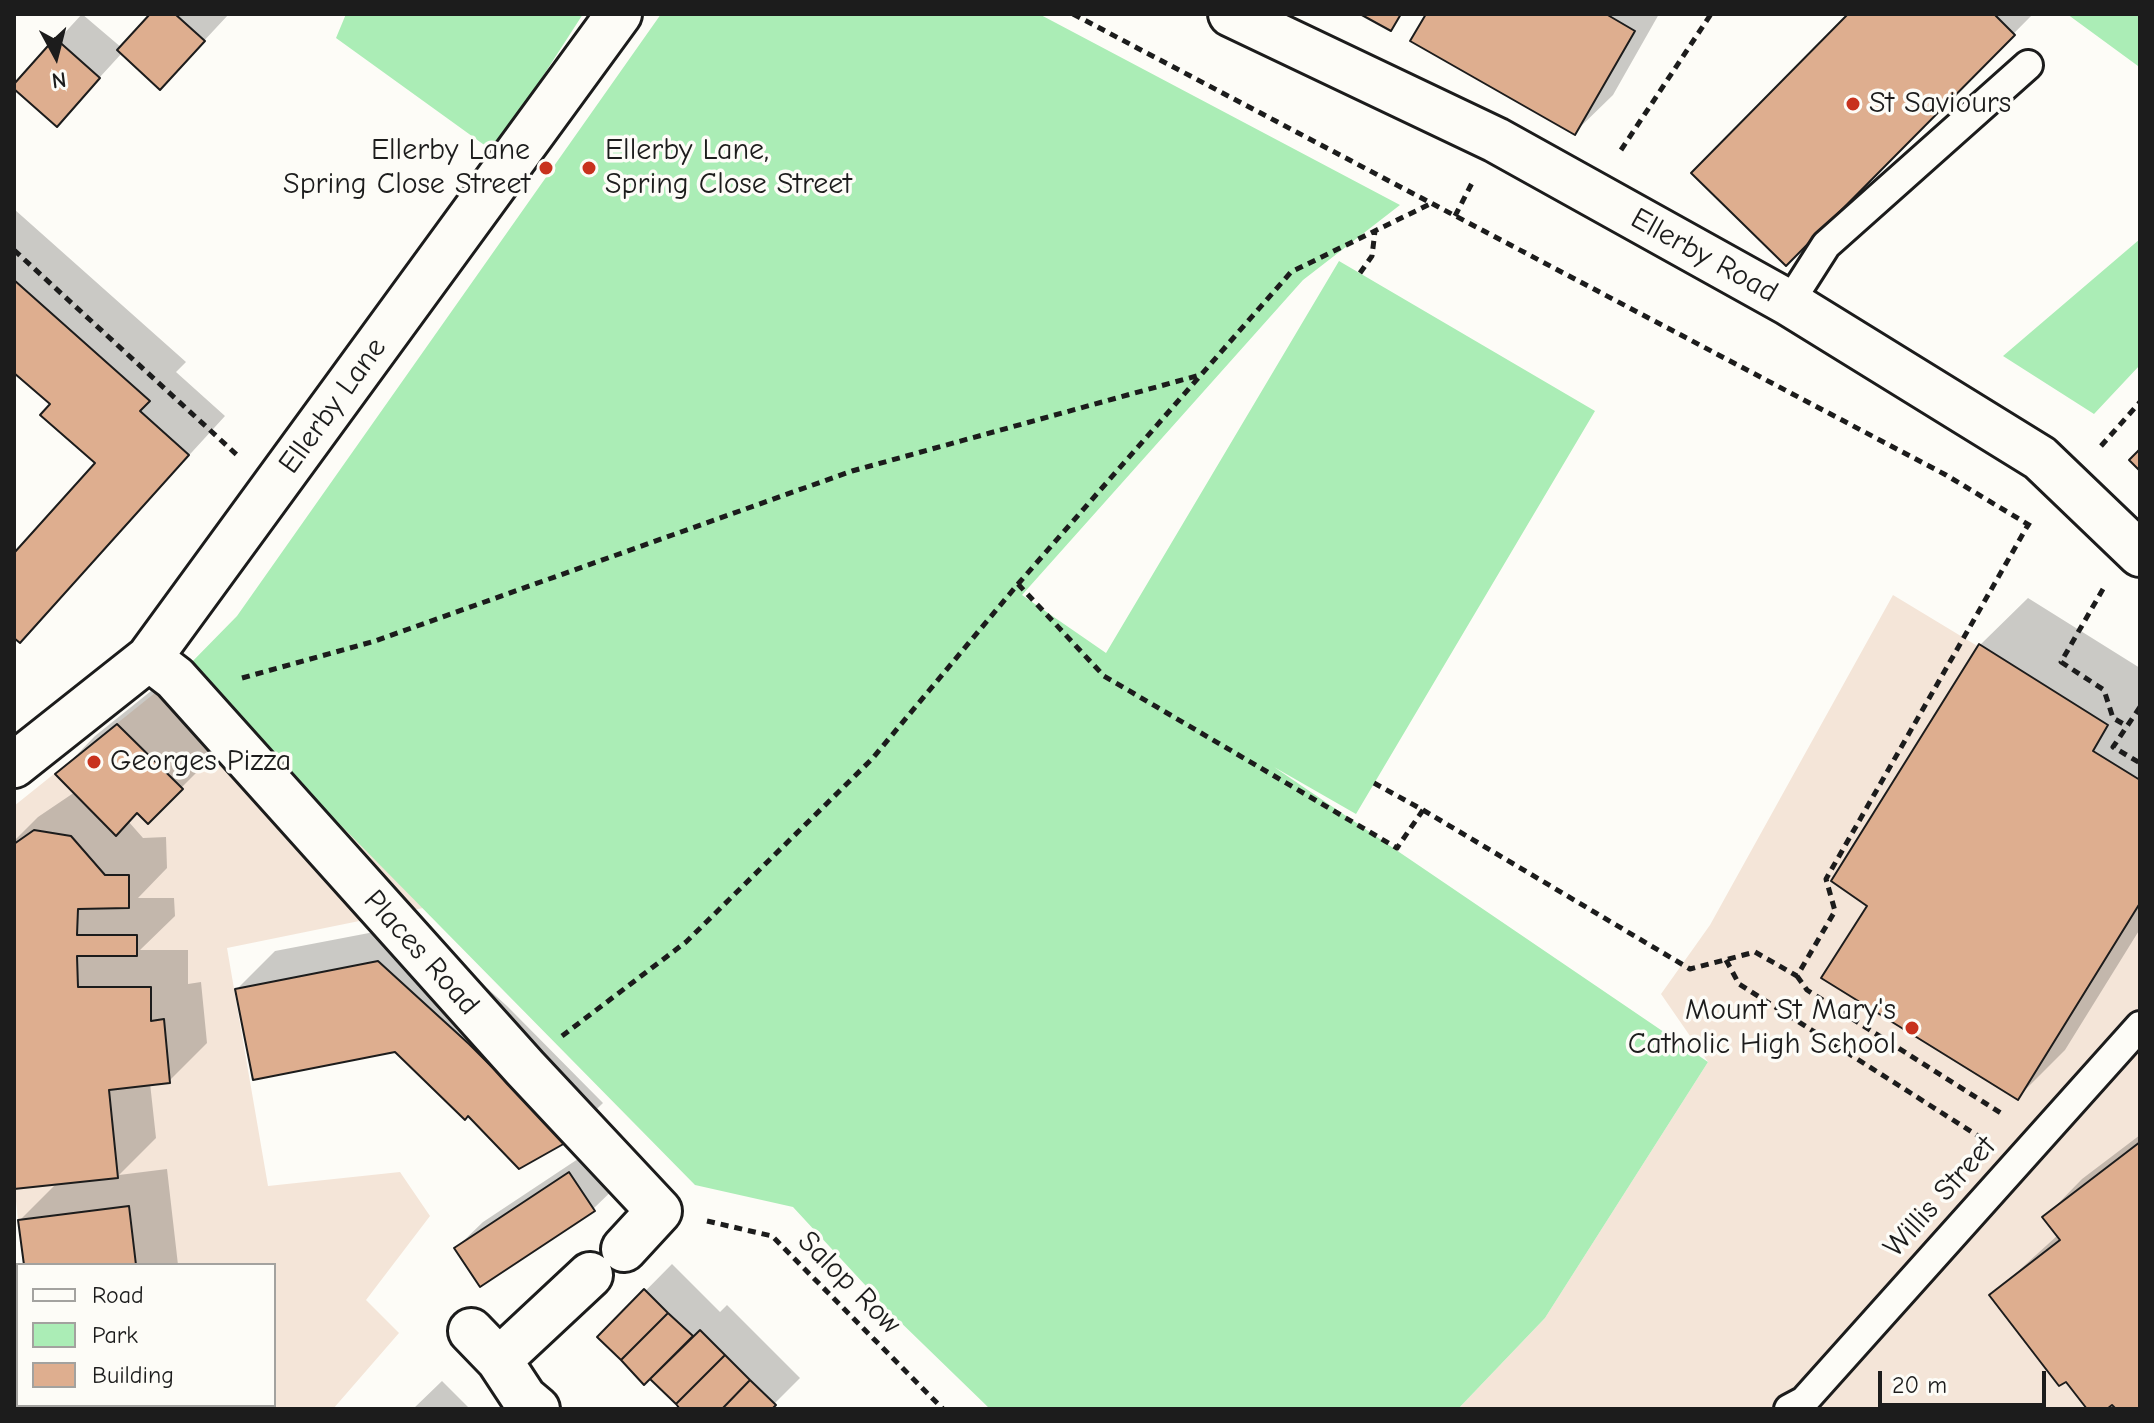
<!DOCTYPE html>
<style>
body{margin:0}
#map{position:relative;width:2154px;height:1423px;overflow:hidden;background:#fdfcf7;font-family:"Comic Neue",sans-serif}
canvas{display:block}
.frame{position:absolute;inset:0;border:16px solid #1c1c1c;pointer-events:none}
.legend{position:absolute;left:16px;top:1263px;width:260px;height:144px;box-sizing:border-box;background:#fdfcf7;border:2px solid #a3a29f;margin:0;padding:10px 14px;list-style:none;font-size:24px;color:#1c1c1c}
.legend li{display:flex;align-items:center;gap:16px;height:40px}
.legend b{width:40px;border:2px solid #a3a29f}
.north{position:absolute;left:16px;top:16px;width:80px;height:80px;-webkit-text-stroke:6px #fdfcf7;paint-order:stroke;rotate:173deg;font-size:22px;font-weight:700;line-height:32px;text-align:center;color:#1c1c1c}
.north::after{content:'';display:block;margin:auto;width:28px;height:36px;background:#1c1c1c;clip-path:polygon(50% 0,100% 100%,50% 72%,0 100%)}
.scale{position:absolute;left:1878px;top:1371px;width:168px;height:36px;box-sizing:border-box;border:4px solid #1c1c1c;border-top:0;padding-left:10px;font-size:24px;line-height:28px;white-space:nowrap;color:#1c1c1c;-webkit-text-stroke:6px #fdfcf7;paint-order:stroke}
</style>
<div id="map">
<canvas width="2154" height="1423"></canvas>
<div class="frame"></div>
<ul class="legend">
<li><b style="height:10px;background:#fdfcf7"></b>Road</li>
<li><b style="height:22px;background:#abedb6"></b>Park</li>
<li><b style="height:22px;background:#deae8f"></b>Building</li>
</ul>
<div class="north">N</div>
<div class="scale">20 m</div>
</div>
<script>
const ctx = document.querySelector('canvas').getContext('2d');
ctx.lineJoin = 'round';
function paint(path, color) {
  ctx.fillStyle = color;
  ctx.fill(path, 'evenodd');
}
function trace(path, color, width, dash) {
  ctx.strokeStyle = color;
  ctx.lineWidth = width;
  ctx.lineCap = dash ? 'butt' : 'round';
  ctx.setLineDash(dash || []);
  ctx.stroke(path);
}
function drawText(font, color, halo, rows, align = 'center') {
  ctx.font = font + ' "Comic Neue",sans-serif';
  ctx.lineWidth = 7;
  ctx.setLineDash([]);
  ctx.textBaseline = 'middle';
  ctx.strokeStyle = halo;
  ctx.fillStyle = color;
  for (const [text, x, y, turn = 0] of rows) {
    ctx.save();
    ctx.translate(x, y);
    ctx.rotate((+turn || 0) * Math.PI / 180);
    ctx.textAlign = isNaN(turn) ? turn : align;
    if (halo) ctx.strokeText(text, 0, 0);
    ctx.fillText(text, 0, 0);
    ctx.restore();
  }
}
paint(new Path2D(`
 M1893 595 2108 725 2093 751 2140 780V1409H1458L1545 1318 1708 1062 1661 994 1710 925Z
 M186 668 423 908 227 948 268 1186 400 1172 430 1216 366 1300 399 1333 333 1409H43V1405H274V1265H24L18 1220 14 1182V806Z`), '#f4e5d8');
paint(new Path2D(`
 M346 14H583L494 152 336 38Z
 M661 14H1039L1400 205 1303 280 1022 595 1106 653 1339 261 1595 411 1356 814 1274 767 1708 1062 1545 1318 1458 1409H990L890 1312 793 1207 695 1185 186 668 237 616Z
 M2067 14H2140V68L2138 66Z
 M2140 239V365L2094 414 2003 356Z`), '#abedb6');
paint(new Path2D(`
 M82 14 122 48 152 14H229L160 88 122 53 57 124 15 87Z
 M1428 14H1659L1613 95 1575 132Z
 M1851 14H2033L1786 264Z
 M14 209 186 362 176 372 225 416 20 640 14 635V556L98 463 52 404 14 370Z
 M2028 598 2140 668V929L2065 1050 2017 1098 1869 906 1980 645Z
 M156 687 219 750 148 821 138 811 128 821 143 838 166 837 167 868 138 898H174L175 916 140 950H188V984L201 982 207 1043 169 1081 150 1083 156 1138 119 1175 167 1169 178 1265H26L20 1220 58 1182 14 1176V841L38 817 75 792 58 774 95 736Z
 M416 924 507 1006 603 1103 565 1140 468 1114 395 1050 237 989 275 951Z
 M2140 1135V1409H2118L2113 1402 2104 1409H2090L1992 1295 2058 1235 2045 1217 2082 1179Z
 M596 1147 620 1183 593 1209 456 1248 483 1222Z
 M672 1264 720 1312 727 1305 800 1378 769 1409H683L650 1377 600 1337Z
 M442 1381 470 1409H413Z
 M45 1405H165L166 1409H45Z`), '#0003');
const building = new Path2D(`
 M150 14H175L205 41 160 90 117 50Z
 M1360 14H1401L1391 31Z
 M1426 14H1606L1635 31 1575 135 1410 41Z
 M1848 14H1994L2015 35 1786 266 1691 173Z
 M55 38 100 78 57 127 14 89V84Z
 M14 280 150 401 140 411 189 455 20 643 14 638V553L95 463 40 415 50 404 14 373Z
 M2140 449V471L2129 460Z
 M1979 644 2108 725 2093 751 2140 780V903L2018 1100 1821 978 1867 906 1831 881Z
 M117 724 183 789 148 824 137 813 116 836 55 774Z
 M34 830 71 836 105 875H129V908L78 909 77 935H137V956H77L78 987H151V1021L164 1019 170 1083 109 1090 118 1178 14 1189V844Z
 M378 961 469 1044 567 1142 519 1169 468 1116 465 1120 395 1052 253 1080 235 989Z
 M2140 1142V1409H2116L2112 1405 2107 1409H2087L2066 1382 2059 1386 1989 1295 2060 1240 2042 1217Z
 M569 1172 595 1211 480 1287 454 1248Z
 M129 1206 136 1265H24L18 1220Z
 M644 1289 668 1313 621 1360 597 1337Z
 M668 1313 693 1336 644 1385 621 1360Z
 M700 1330 725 1355 676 1404 650 1379Z
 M725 1355 750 1380 722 1409H680L676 1404Z
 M750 1380 776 1405 772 1409H722Z
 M43 1405H150L124 1409H43Z`);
paint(building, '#deae8f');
trace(building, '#1c1c1c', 2);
const lane = new Path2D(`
 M1789 303 1826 245 2028 65
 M176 1405V1409
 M1789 1409 1804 1401 2140 1026`);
const street = new Path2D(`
 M1231 14 1496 140 1789 303 2040 458 2140 554
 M149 658 175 678 525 1068 659 1211 624 1249
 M14 765 149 658 619 14
 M471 1331 499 1360 590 1275
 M499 1360 524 1398 537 1409`);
trace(lane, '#1c1c1c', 34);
trace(street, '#1c1c1c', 50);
trace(new Path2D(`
 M1073 14 1946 475 2034 528
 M1621 150 1711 14
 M1455 216 1472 183
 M14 250 237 455
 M1360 273 1372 256 1375 231
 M2101 446 2140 402
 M1018 584 1104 676 1397 848 1423 810 1374 783
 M2103 589 2061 662 2104 690 2113 718 2127 726
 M242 678 375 641 852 471 1200 375
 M2140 707 2113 747 2140 763
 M1423 810 1690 969 1755 952 1797 976 1835 911 1826 879 2028 525
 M1726 960 1739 984 1983 1139
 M1797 976 1807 990 2004 1115
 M562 1036 686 942 872 759 1018 584 1291 272 1432 203
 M707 1221 772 1236 943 1409`), '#1c1c1c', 5, [8, 6]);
trace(lane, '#fdfcf7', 28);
trace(street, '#fdfcf7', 44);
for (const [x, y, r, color] of [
 [1853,104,8,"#c8321e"],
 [546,168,8,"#c8321e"],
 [589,168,8,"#c8321e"],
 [94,762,8,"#c8321e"],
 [1912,1028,8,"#c8321e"]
]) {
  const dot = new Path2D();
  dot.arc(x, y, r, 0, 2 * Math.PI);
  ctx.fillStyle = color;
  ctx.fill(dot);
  trace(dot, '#fdfcf7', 3);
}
drawText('30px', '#1c1c1c', '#fdfcf7', [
 ["St Saviours",1869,104],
 ["Ellerby Lane",530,151,"right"],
 ["Spring Close Street",530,185,"right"],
 ["Ellerby Lane,",605,151],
 ["Spring Close Street",605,185],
 ["Georges Pizza",110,762],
 ["Mount St Mary's",1896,1011,"right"],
 ["Catholic High School",1896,1045,"right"]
], 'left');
drawText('30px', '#1c1c1c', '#fdfcf7', [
 ["Ellerby Road",1704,256,29],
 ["Ellerby Lane",333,406,-54],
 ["Places Road",421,953,48],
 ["Willis Street",1940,1197,-48],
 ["Salop Row",849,1283,45]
]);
</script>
